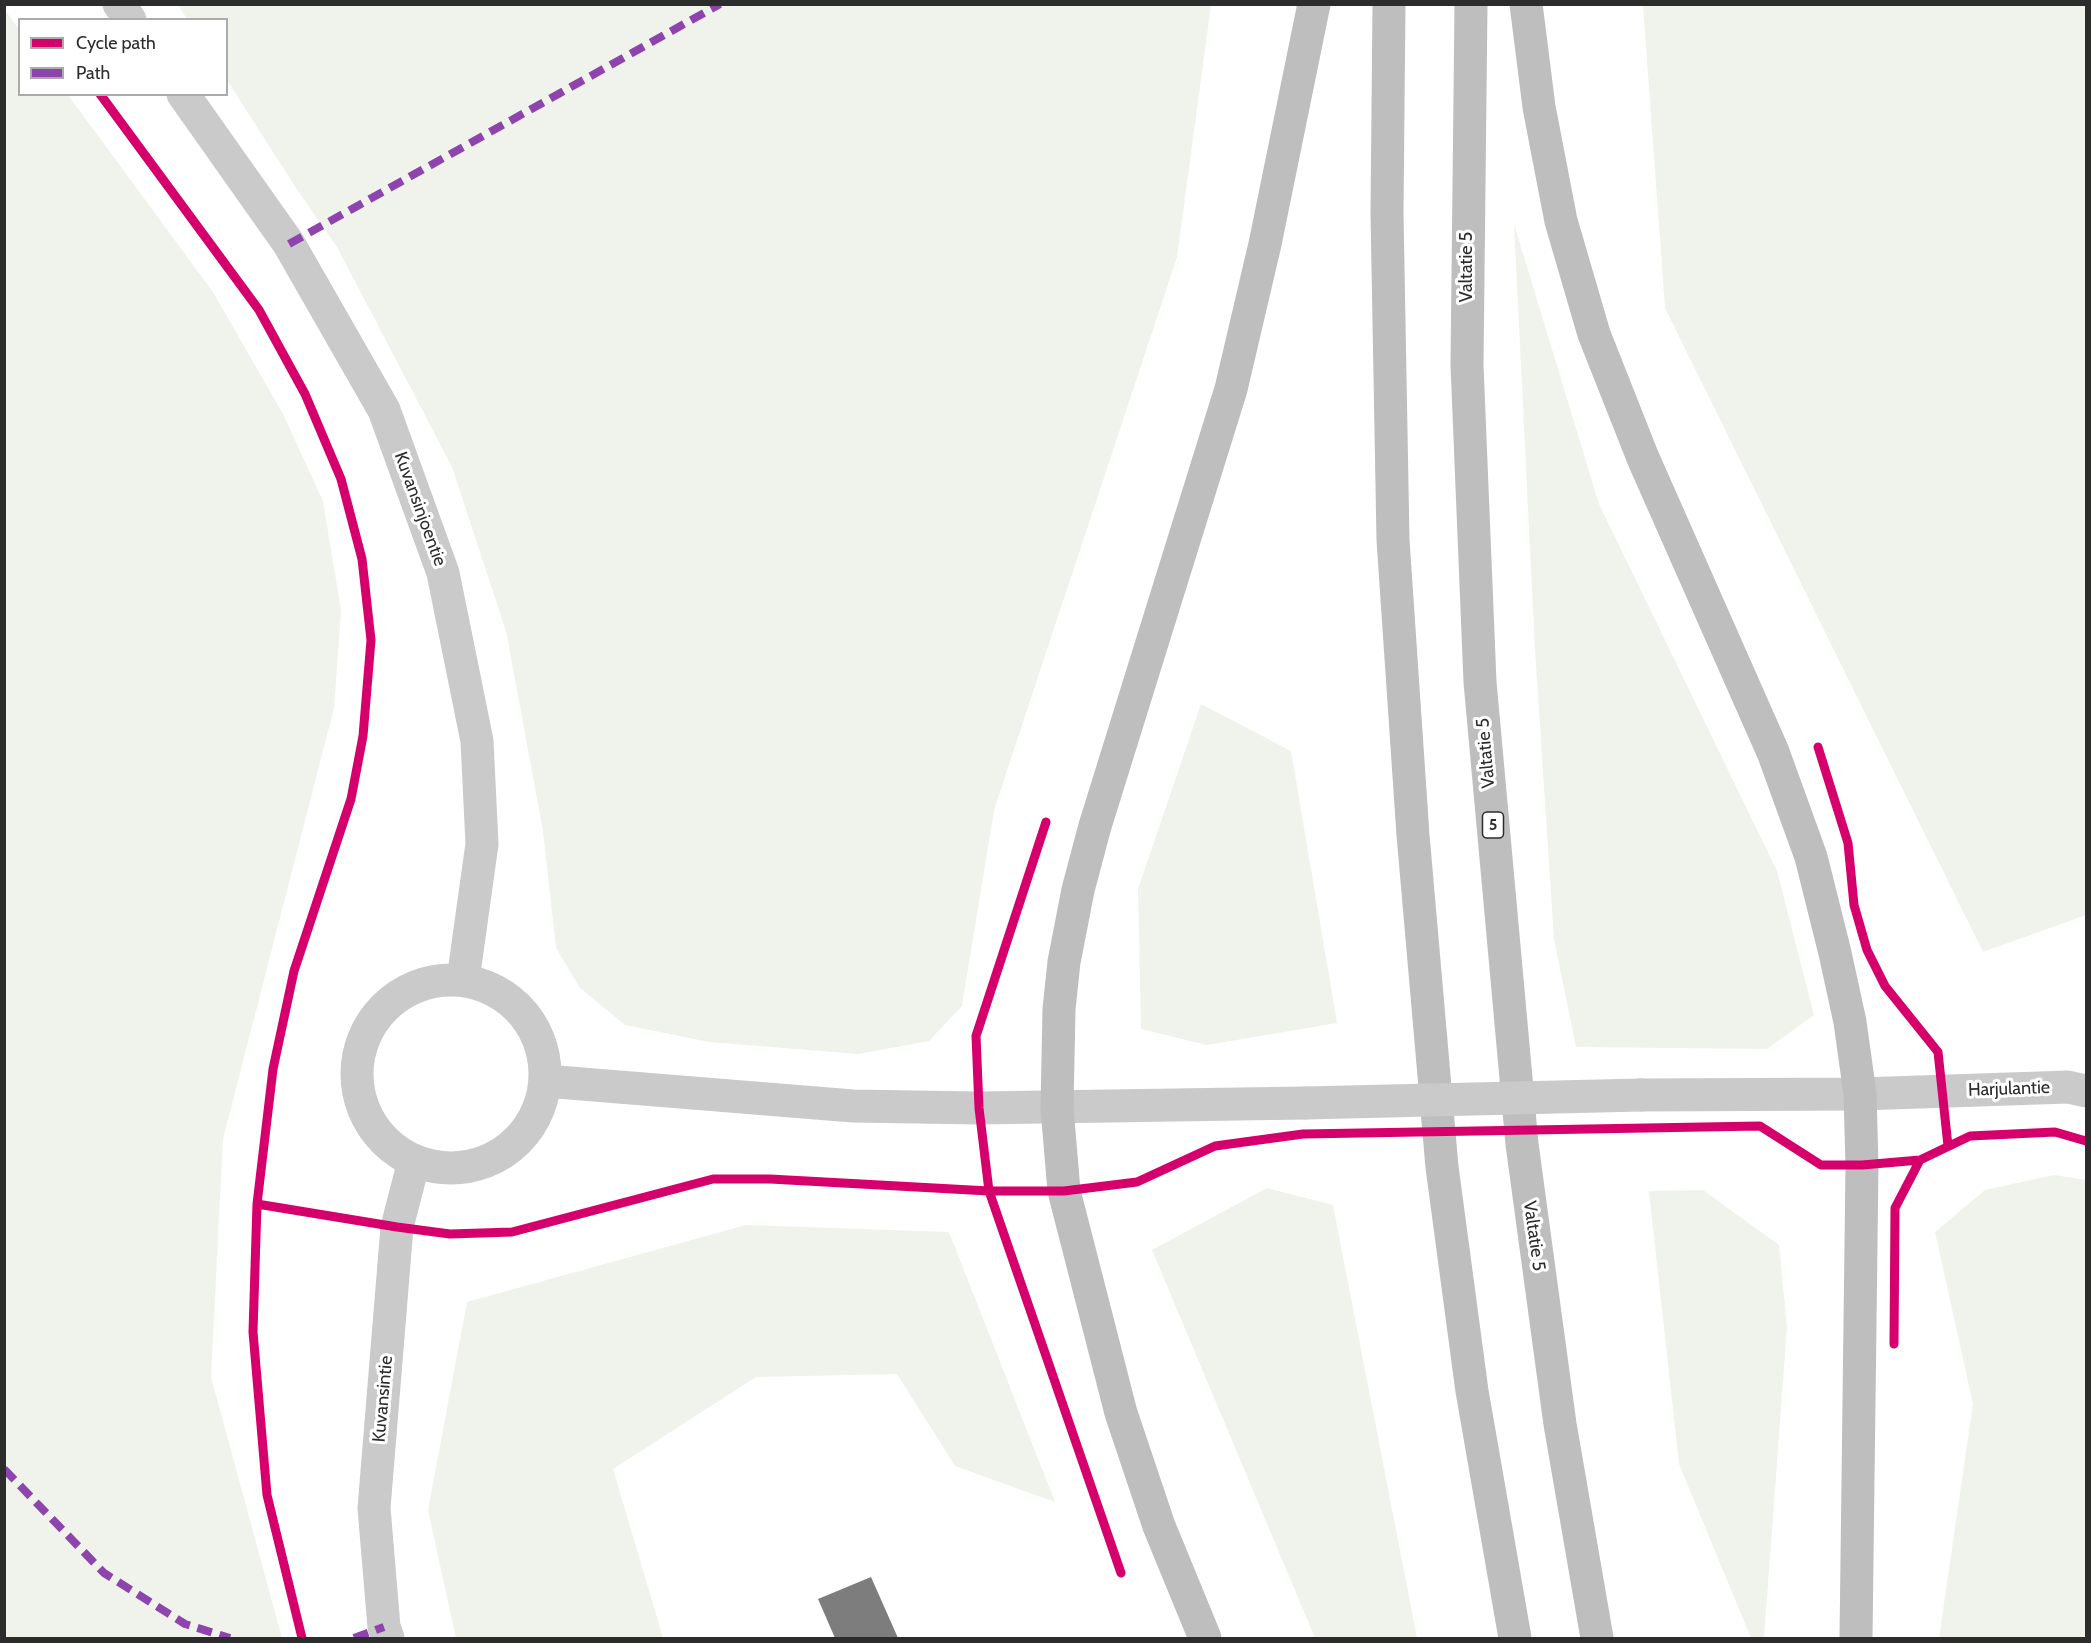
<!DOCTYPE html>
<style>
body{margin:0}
#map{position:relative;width:2091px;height:1643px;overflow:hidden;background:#fff;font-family:Cabin,sans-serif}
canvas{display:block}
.frame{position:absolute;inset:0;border:6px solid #2c2c2c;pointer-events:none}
.legend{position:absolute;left:18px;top:18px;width:210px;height:78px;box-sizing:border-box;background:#fff;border:2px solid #ababab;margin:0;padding:8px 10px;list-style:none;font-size:18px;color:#2c2c2c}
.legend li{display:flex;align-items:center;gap:12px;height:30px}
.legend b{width:30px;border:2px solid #ababab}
</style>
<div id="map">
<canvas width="2091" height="1643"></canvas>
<div class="frame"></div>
<ul class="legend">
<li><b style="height:8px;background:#d6006c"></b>Cycle path</li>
<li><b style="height:8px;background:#8e44ad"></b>Path</li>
</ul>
</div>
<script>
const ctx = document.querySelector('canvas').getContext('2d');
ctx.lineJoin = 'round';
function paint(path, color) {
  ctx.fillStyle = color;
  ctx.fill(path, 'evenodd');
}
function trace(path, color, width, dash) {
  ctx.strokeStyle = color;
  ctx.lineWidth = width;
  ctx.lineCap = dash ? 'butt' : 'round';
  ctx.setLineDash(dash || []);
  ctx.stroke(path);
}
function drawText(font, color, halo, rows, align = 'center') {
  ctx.font = font + ' Cabin,sans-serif';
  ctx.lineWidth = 6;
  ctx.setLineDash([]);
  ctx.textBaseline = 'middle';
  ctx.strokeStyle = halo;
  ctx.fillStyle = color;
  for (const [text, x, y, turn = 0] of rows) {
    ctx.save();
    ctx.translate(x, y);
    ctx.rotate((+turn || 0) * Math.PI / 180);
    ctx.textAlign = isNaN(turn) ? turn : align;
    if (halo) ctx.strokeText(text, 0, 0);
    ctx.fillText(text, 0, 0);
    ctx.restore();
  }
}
paint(new Path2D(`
 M178 5H1211L1177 257 994 810 962 1006 929 1041 858 1054 709 1042 625 1025 580 988 556 948 543 831 506 631 452 467 337 247 296 188 227 80 226 20 187 19Z
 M1643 5H2086V915L1983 952 1665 308Z
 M4 9 19 29 20 94 68 95 213 292 283 414 323 501 341 610 334 708 223 1139 211 1377 282 1638H5Z
 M1514 224 1599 504 1777 871 1814 1015 1767 1049 1576 1047 1554 939 1535 650Z
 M1201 704 1291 751 1337 1023 1207 1045 1141 1029 1138 889Z
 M2054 1175 2086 1180V1638H1939L1973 1404 1935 1232 1985 1190Z
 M1267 1188 1333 1205 1417 1638H1315L1152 1250Z
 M1703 1190 1779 1245 1787 1327 1764 1638H1751L1679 1464 1649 1191Z
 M746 1225 949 1232 1055 1502 955 1466 897 1374 756 1377 613 1469 663 1638H456L428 1510 467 1302Z`), '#f0f3eb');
paint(new Path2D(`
 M871 1577 898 1638H835L818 1599Z`), '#7d7d7d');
trace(new Path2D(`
 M119 4 130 20
 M183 94 289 244 384 410 443 573 477 741 482 844 463 980
 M357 1074a94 94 0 1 1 188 0a94 94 0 1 1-188 0Z
 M545 1081 853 1106 979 1108 1305 1103
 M1641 1095 1860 1094 2068 1087 2086 1091
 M388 1638 384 1627 374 1508 397 1227 414 1161`), '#cacaca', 33);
trace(new Path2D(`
 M1389 4 1387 213 1393 540 1413 835 1442 1167 1472 1391 1515 1638
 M1471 4 1467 365 1480 682 1522 1144 1560 1424 1597 1638
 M1526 4 1539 107 1561 221 1594 334 1643 458 1773 752 1811 857 1835 953 1850 1022 1860 1094 1862 1165 1856 1638
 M1205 1638 1159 1526 1121 1413 1064 1191 1057 1108 1059 1009 1064 962 1078 890 1095 826 1231 389 1265 244 1314 4`), '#bebebe', 33);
trace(new Path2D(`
 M1305 1103 1641 1095`), '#cacaca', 33);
trace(new Path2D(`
 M289 244 720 4
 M4 1469 104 1573 185 1624 230 1638
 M354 1638 384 1627`), '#8e44ad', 8, [15, 8]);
trace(new Path2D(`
 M100 94 259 310 305 394 341 479 362 559 371 640 363 736 351 799 294 971 273 1069 257 1204 253 1332 267 1495 302 1638
 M1818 747 1848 843 1854 905 1867 950 1885 986 1938 1052 1948 1146
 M1046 822 976 1036 979 1108 989 1191 1121 1573
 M257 1204 397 1227 450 1234 512 1232 713 1179H770L989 1191H1064L1137 1182 1215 1146 1303 1134 1760 1126 1821 1165H1862L1920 1160
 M1894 1344 1895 1208 1920 1160 1970 1136 2055 1132 2086 1141`), '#d6006c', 9);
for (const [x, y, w] of [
 [1493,825,21]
]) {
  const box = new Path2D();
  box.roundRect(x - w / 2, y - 13, w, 26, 4.5);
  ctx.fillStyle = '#fff';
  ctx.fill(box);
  trace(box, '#2c2c2c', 1.5);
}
drawText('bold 16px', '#2c2c2c', null, [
 ["5",1493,825]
]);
drawText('18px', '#2c2c2c', '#fff', [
 ["Valtatie 5",1467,267,-90],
 ["Kuvansinjoentie",420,509,70],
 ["Valtatie 5",1486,753,-95],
 ["Harjulantie",2009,1089,-2],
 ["Valtatie 5",1534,1236,82],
 ["Kuvansintie",383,1399,-85]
]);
</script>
